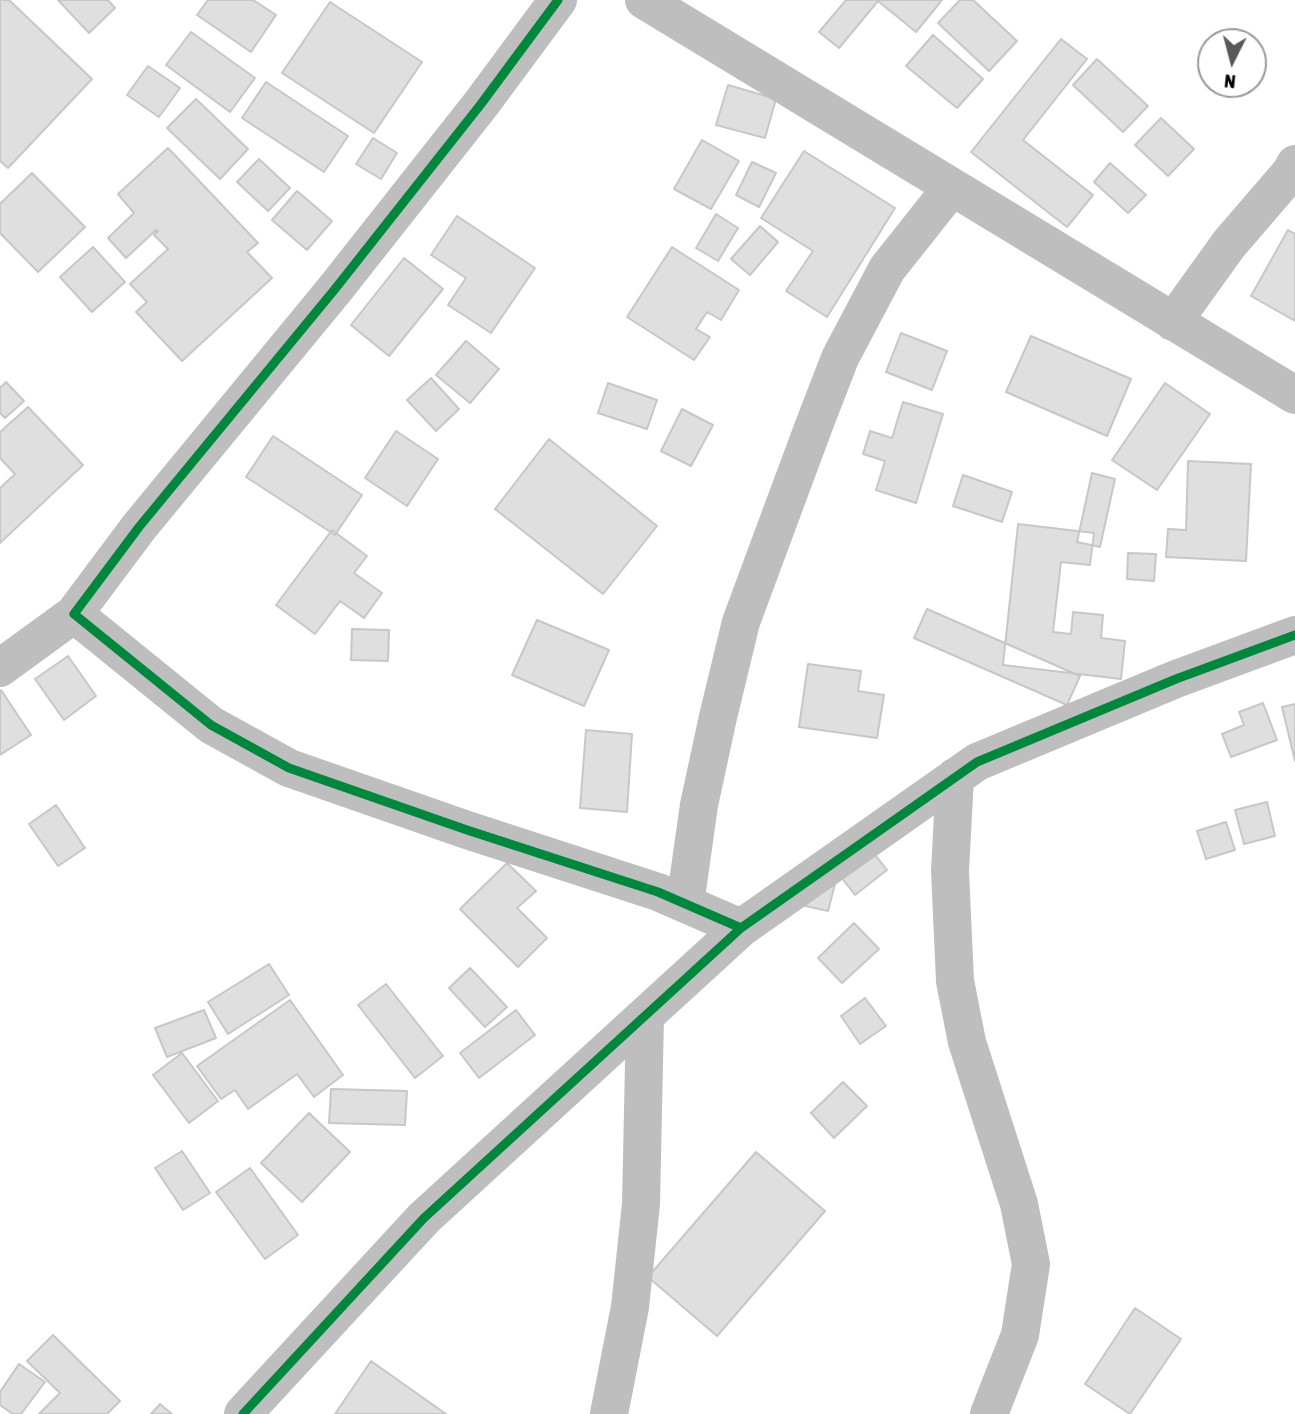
<!DOCTYPE html>
<style>
body{margin:0}
#map{position:relative;width:1295px;height:1414px;overflow:hidden;background:#fff;font-family:"Asap Condensed",sans-serif}
canvas{display:block}
.north{position:absolute;left:1197px;top:28px;width:70px;height:70px;box-sizing:border-box;background:#fff;border:2px solid #999;border-radius:50%;rotate:186deg;font-size:19px;font-weight:700;line-height:28px;text-align:center;color:#000}
.north::after{content:'';display:block;margin:auto;width:24px;height:32px;background:#595959;clip-path:polygon(50% 0,100% 100%,50% 72%,0 100%)}
</style>
<div id="map">
<canvas width="1295" height="1414"></canvas>
<div class="north">N</div>
</div>
<script>
const ctx = document.querySelector('canvas').getContext('2d');
ctx.lineJoin = 'round';
function paint(path, color) {
  ctx.fillStyle = color;
  ctx.fill(path, 'evenodd');
}
function trace(path, color, width, dash) {
  ctx.strokeStyle = color;
  ctx.lineWidth = width;
  ctx.lineCap = dash ? 'butt' : 'round';
  ctx.setLineDash(dash || []);
  ctx.stroke(path);
}
const building = new Path2D(`
 M0 0H9L92 79 8 168 0 161Z
 M58 0H108L115 8 89 33Z
 M208 0H253L276 15 251 52 197 15Z
 M846 0H942L916 32 878 1 839 48 819 32Z
 M960 0H973L1017 41 989 71 938 23Z
 M330 2 422 62 374 133 282 73Z
 M191 32 255 78 230 112 166 65Z
 M933 35 983 79 957 108 906 66Z
 M1061 39 1087 59 1023 140 1093 195 1067 227 971 152Z
 M1097 59 1148 106 1123 132 1073 85Z
 M148 66 180 88 159 117 127 95Z
 M266 82 348 136 324 172 242 118Z
 M728 85 776 99 765 138 716 125Z
 M196 99 248 149 220 179 167 128Z
 M1161 118 1194 149 1168 176 1135 145Z
 M373 138 397 153 381 179 356 164Z
 M702 140 739 161 711 209 674 189Z
 M168 148 258 243 247 252 272 278 182 361 136 312 147 302 130 284 168 249 154 235 158 231 156 230 126 258 108 238 134 213 118 194Z
 M804 151 895 208 827 317 786 291 813 251 761 218Z
 M259 159 290 188 268 211 237 182Z
 M752 162 776 173 759 207 736 195Z
 M1110 163 1146 195 1128 213 1094 182Z
 M32 173 85 227 38 272 0 233V204Z
 M297 191 332 221 307 250 272 220Z
 M716 214 738 228 718 261 696 248Z
 M457 216 535 268 491 333 448 305 466 278 431 255Z
 M760 226 778 242 750 275 731 259Z
 M1288 230 1295 234V321L1251 296Z
 M93 247 125 282 92 312 60 277Z
 M672 247 739 290 721 320 707 312 696 329 710 337 694 360 627 317Z
 M404 258 443 289 389 356 351 325Z
 M901 333 947 351 932 390 886 372Z
 M1031 336 1131 379 1107 436 1006 392Z
 M466 341 499 369 470 403 436 375Z
 M431 378 459 409 436 431 407 400Z
 M6 382 24 401 5 418 0 413V388Z
 M608 383 657 400 647 429 598 413Z
 M1165 383 1210 414 1157 490 1112 460Z
 M903 402 943 414 916 503 876 490 885 461 863 454 870 431 892 438Z
 M28 407 83 465 0 543V488L15 474 0 458V432Z
 M682 409 713 425 691 466 661 451Z
 M396 431 438 459 407 506 365 478Z
 M273 436 362 495 335 535 246 477Z
 M549 439 657 526 603 594 495 509Z
 M1188 461 1251 464 1246 561 1166 557 1168 529 1186 530Z
 M1092 473 1115 479 1100 547 1077 542Z
 M963 475 1012 492 1002 522 953 506Z
 M1018 524 1094 533 1090 565 1061 562 1053 632 1071 634 1073 612 1103 615 1101 638 1125 641 1121 679 1003 665Z
 M332 530 367 556 354 573 382 593 364 618 340 601 315 634 276 605Z
 M1128 553 1156 554 1154 581 1127 579Z
 M927 609 1080 676 1067 705 914 638Z
 M537 620 609 650 584 706 512 675Z
 M352 629 389 630 388 661 351 660Z
 M68 656 96 696 64 720 35 679Z
 M808 664 861 671 858 691 884 695 877 738 799 727Z
 M1 690 31 735 0 755V691Z
 M1263 703 1277 740 1231 757 1222 734 1244 725 1239 712Z
 M1295 704V761L1282 707Z
 M586 730 632 734 627 812 580 808Z
 M1267 802 1275 836 1244 844 1235 810Z
 M56 805 85 848 58 866 29 824Z
 M1226 822 1235 850 1206 859 1197 831Z
 M870 848 887 870 855 895 838 873Z
 M507 863 536 891 517 908 547 938 518 967 460 909Z
 M835 884 828 911 792 903Z
 M854 923 879 949 842 983 818 958Z
 M269 964 289 995 228 1034 208 1002Z
 M470 968 507 1007 485 1027 449 988Z
 M386 984 443 1056 415 1078 358 1005Z
 M865 998 886 1026 860 1044 841 1016Z
 M290 1000 343 1075 314 1097 297 1074 248 1109 235 1090 221 1099 197 1066Z
 M204 1010 216 1038 167 1057 155 1028Z
 M516 1010 535 1035 479 1078 460 1053Z
 M182 1053 218 1101 189 1123 153 1075Z
 M843 1082 867 1106 834 1138 811 1113Z
 M331 1089 407 1091 405 1125 329 1123Z
 M309 1113 350 1152 302 1202 261 1163Z
 M182 1151 210 1193 183 1210 155 1168Z
 M756 1152 825 1211 717 1336 648 1277Z
 M250 1168 298 1235 265 1259 216 1192Z
 M1135 1308 1181 1339 1130 1414 1085 1384Z
 M53 1335 120 1401 107 1414H39L60 1393 27 1361Z
 M371 1361 446 1414H335Z
 M19 1364 45 1382 21 1414H13L0 1405V1392Z
 M160 1404 172 1414H151Z`);
paint(building, '#dfdfdf');
trace(building, '#c7c7c7', 2);
trace(new Path2D(`
 M558 0 481 104 335 289 139 527 74 614 211 725 289 768 467 830 658 892 741 928
 M644 0 1295 395
 M1173 322 1229 244 1291 172 1295 164
 M0 668 74 614
 M955 777 950 871 955 981 967 1042 1019 1204 1031 1264 1020 1335 989 1414
 M685 904 699 805 718 717 741 622 813 428 840 358 887 269 952 187
 M243 1414 424 1218 741 928 977 762 1176 679 1295 635
 M609 1414 630 1307 641 1204 645 1016`), '#bebebe', 38);
trace(new Path2D(`
 M558 0 481 104 335 289 139 527 74 614 211 725 289 768 467 830 658 892 741 928
 M243 1414 424 1218 741 928 977 762 1176 679 1295 635`), '#00873e', 9);
</script>
